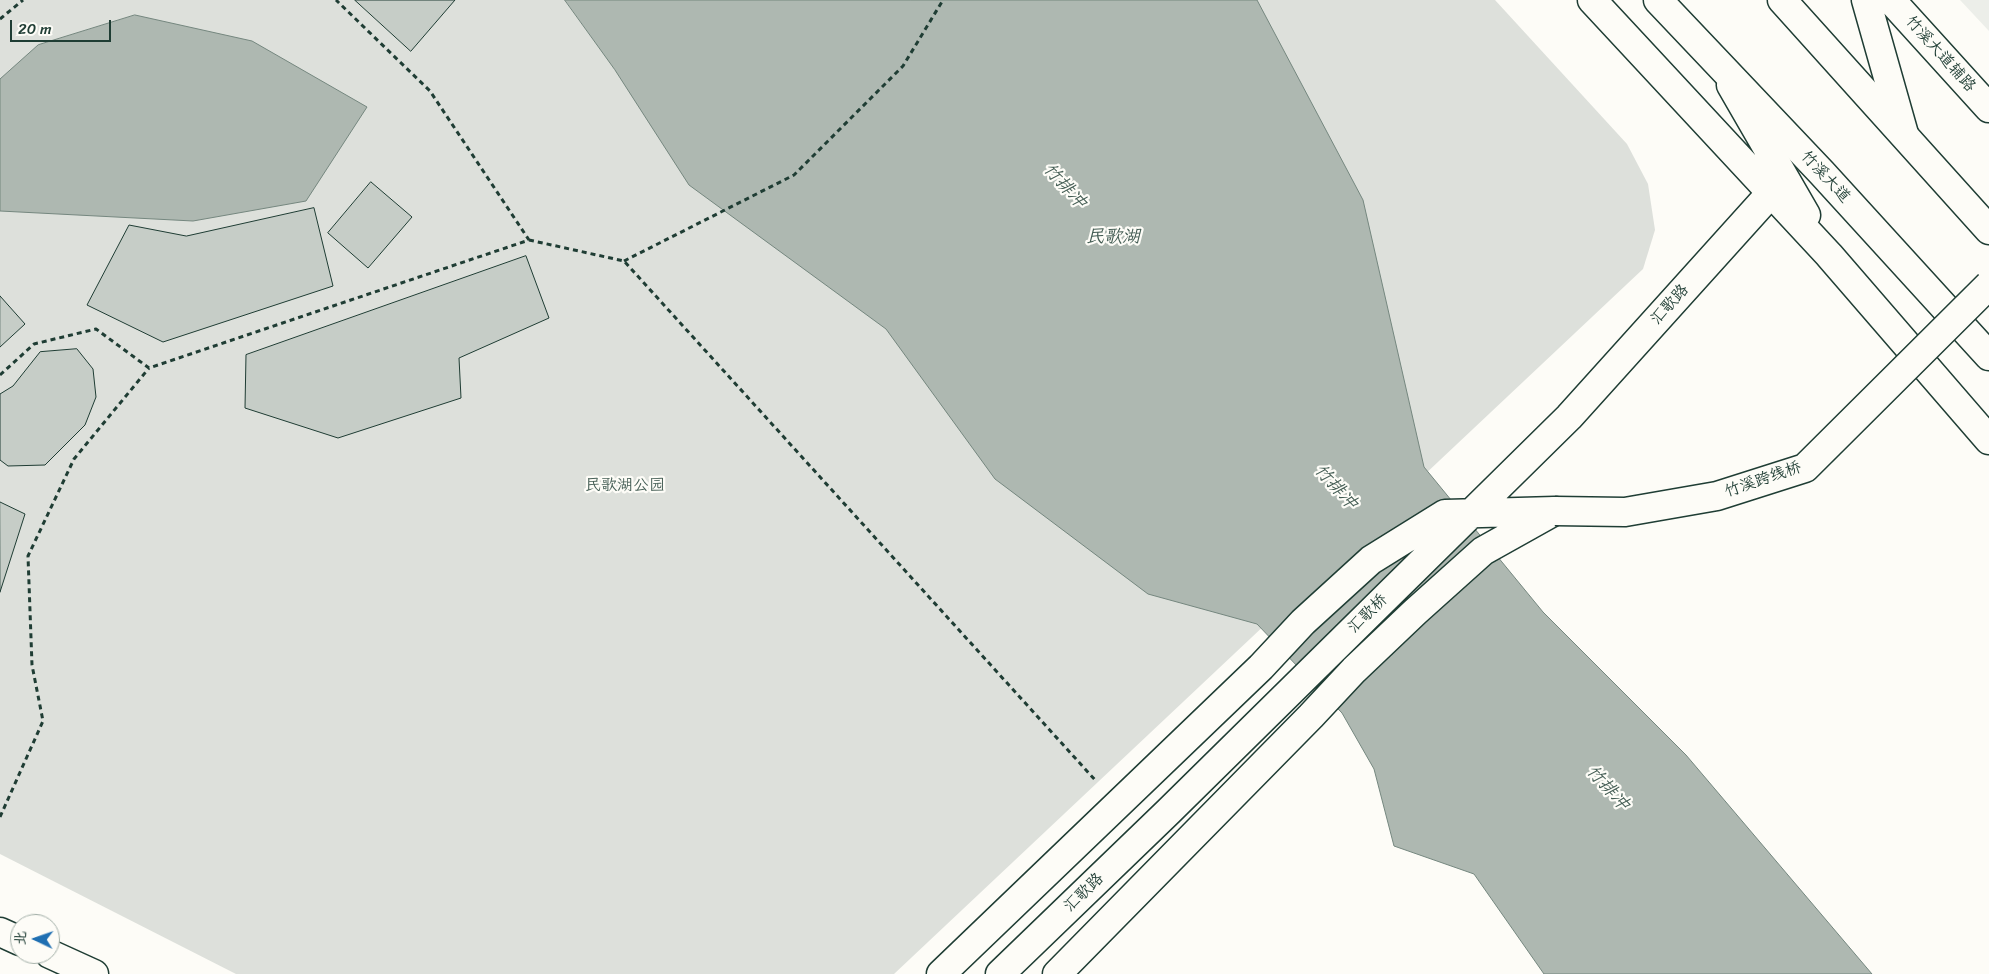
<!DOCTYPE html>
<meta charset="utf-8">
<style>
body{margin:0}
#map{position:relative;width:1989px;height:974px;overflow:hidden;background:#fdfcf7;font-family:Sriracha,"LXGW WenKai TC",sans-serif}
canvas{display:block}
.north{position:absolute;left:10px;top:914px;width:50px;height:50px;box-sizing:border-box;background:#fdfcf7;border:1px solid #a4b0a9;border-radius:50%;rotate:273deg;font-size:14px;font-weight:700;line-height:20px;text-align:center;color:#1f3d34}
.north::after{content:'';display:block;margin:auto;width:18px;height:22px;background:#1f6fb2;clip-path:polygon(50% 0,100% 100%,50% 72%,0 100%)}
.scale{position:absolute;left:10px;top:20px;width:101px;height:22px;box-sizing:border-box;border:2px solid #1f3d34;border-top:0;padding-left:6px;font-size:15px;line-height:18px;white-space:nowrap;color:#1f3d34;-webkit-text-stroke:4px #fdfcf7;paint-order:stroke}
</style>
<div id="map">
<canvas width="1989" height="974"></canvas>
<div class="north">北</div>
<div class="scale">20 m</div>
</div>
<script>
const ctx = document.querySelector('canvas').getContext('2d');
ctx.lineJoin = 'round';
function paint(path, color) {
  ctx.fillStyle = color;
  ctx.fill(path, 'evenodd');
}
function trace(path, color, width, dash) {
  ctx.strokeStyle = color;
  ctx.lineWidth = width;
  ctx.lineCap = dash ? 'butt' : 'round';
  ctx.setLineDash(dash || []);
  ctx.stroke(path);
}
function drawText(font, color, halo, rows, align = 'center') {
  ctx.font = font + ' Sriracha,"LXGW WenKai TC",sans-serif';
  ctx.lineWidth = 4.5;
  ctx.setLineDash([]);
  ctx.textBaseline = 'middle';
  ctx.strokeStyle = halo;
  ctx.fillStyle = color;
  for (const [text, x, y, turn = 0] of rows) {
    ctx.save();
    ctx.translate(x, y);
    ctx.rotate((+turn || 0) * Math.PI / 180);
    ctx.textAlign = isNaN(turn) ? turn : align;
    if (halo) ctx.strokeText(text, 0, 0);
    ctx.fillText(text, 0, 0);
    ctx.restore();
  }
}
paint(new Path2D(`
 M1960 0H1989V31Z`), '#eceee9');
paint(new Path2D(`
 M0 0H1495L1627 144 1648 184 1655 230 1643 269 894 974H236L0 854Z`), '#dde0db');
const water = new Path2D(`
 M565 0H1257L1363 200 1424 467 1543 612 1686 755 1872 974H1544L1474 874 1394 846 1374 769 1342 713 1257 624 1148 594 995 479 886 329 689 185 615 70Z
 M135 15 252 41 367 107 306 201 193 221 0 211V79L38 45Z`);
paint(water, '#aeb8b1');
trace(water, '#75877f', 1);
const building = new Path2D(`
 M355 0H455L411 51Z
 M371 182 412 217 368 268 328 233Z
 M314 208 333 286 163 342 87 305 129 225 186 236Z
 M526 256 549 318 459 358 461 398 338 438 245 408 246 355Z
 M0 296 25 324 0 347Z
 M77 349 93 369 96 397 85 425 45 465 8 466 0 460V394L13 386 40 352Z
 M0 502 25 514 0 592Z`);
paint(building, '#c6cdc7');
trace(building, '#1f3d34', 1);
const minor = new Path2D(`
 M0 932 20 941
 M50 954 94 974
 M941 974 1261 667 1303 622 1371 560 1445 514 1555 511
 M1000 974 1168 812 1569 417 1771 193
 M1057 974 1311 716 1354 670 1415 612 1483 551 1551 513`);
const major = new Path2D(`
 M1592 0 1829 255 1989 440
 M1866 0 1904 134
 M1891 0 1989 108
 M1731 85 1806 215`);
const highway = new Path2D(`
 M1658 0 1822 173 1989 356
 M1782 0 1989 230`);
trace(minor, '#1f3d34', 31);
trace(major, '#1f3d34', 31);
trace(highway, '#1f3d34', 31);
trace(new Path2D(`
 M0 19 23 0
 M529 240 624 261 1096 781
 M624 261 794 175 903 66 943 0
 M0 375 34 344 96 329 149 368 529 240 430 91 336 0
 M0 817 43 721 32 665 28 556 74 459 149 368`), '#1f3d34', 3, [5, 4]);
trace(minor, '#fdfcf7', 28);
trace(major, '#fdfcf7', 28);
trace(highway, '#fdfcf7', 28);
const minorBridge = new Path2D(`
 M1555 511 1625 512 1717 496 1805 468 1989 285`);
trace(minorBridge, '#1f3d34', 31, []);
trace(minorBridge, '#fdfcf7', 28);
drawText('16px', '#1f3d34', '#fdfcf7', [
 ["竹溪大道辅路",1940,54,48],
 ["竹溪大道",1825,177,47],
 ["汇歌路",1670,305,-48],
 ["竹溪跨线桥",1763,480,-19],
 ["汇歌桥",1368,614,-45],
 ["汇歌路",1084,893,-44]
]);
drawText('16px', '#455e55', '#fdfcf7', [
 ["民歌湖公园",625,486]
]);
drawText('italic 18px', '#435c53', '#fdfcf7', [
 ["竹排冲",1064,186,48],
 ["民歌湖",1113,237],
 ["竹排冲",1335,487,48],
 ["竹排冲",1607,788,48]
]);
</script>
